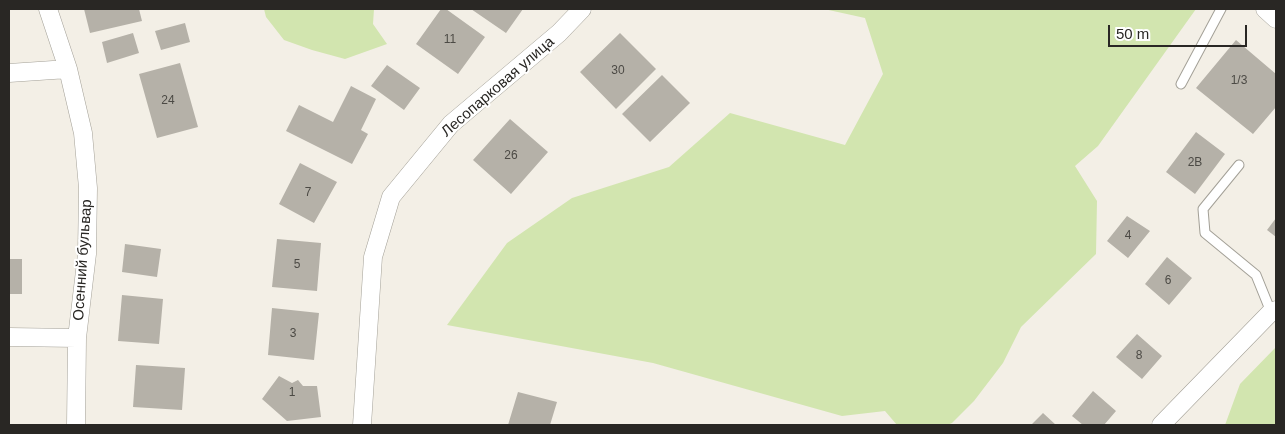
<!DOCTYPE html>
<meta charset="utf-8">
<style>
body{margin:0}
#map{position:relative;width:1285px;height:434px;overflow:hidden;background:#f3efe6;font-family:Helvetica,sans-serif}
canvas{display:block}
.frame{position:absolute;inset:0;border:10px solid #292724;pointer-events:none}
.scale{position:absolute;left:1108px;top:25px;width:139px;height:22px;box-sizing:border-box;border:2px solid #292724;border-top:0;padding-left:6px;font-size:15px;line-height:18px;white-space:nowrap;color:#292724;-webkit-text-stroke:4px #fff;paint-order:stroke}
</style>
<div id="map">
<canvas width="1285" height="434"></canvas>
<div class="frame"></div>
<div class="scale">50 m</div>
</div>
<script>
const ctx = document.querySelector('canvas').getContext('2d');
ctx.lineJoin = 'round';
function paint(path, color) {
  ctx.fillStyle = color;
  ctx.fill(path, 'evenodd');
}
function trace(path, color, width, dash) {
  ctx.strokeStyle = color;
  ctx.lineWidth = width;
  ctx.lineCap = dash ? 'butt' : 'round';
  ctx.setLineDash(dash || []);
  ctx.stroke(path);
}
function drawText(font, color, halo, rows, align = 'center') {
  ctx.font = font + ' Helvetica,sans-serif';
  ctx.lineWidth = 4;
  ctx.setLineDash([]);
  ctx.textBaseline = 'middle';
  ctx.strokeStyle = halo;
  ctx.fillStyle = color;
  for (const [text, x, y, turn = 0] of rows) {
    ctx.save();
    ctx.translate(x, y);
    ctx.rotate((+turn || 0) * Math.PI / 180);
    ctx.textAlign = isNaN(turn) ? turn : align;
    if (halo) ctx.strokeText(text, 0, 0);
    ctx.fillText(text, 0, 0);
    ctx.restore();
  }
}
paint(new Path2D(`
 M264 9H374L373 24 387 44 345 59 312 50 284 40 266 17Z
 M824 9H1196L1098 146 1075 166 1097 201 1096 254 1021 327 1003 363 974 401 952 423 947 425H897L885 411 842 416 653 363 447 325 507 243 572 198 669 167 730 113 845 145 883 74 865 18Z
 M1276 347V425H1225L1240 384Z`), '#d2e5af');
paint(new Path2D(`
 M84 9H139L142 21 90 33Z
 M441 9H446L485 37 458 74 416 44Z
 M471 9H523L506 33Z
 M185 23 190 42 161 50 155 31Z
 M133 33 139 53 107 63 102 42Z
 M620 33 656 69 616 109 580 72Z
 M1236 40 1276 74V107L1253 134 1196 88Z
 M180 63 198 127 157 138 139 74Z
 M387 65 420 88 404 110 371 86Z
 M662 75 690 103 650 142 622 114Z
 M351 86 376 99 361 130 368 134 352 164 286 131 299 105 333 122Z
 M510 119 548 152 511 194 473 160Z
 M1196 132 1225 154 1195 194 1166 172Z
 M300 163 337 182 314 223 279 204Z
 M1127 216 1150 231 1128 258 1107 241Z
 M1276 218V237L1267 230Z
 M277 239 321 243 317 291 272 287Z
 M125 244 161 249 157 277 122 272Z
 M1167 257 1192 278 1169 305 1145 284Z
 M9 259H22V294H9Z
 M122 295 163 299 159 344 118 341Z
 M272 308 319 313 314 360 268 355Z
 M1137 334 1162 356 1142 379 1116 357Z
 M136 365 185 368 182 410 133 407Z
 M279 376 292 383 298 380 303 386H317L321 417 287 421 262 399Z
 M1093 391 1116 411 1104 425H1083L1072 416Z
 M518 392 557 402 550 425H508Z
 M1043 413 1056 425H1031Z`), '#b5b1a8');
const lane = new Path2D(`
 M1181 84 1221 9
 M1239 165 1203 209 1205 233 1256 275 1271 312`);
const street = new Path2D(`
 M48 9 68 69 83 133 88 188 87 254 77 338 76 425
 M1265 9 1276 19
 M9 73 68 69
 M9 337 77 338
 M362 425 373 257 391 197 451 124 559 33 582 9
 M1161 425 1271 312 1276 310`);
trace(lane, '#a3a097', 11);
trace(street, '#a3a097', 19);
trace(lane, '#fff', 9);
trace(street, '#fff', 18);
drawText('12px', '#4c4a45', null, [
 ["11",450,40],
 ["30",618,71],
 ["1/3",1239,81],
 ["24",168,101],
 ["26",511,156],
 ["2В",1195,163],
 ["7",308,193],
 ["4",1128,236],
 ["5",297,265],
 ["6",1168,281],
 ["3",293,334],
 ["8",1139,356],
 ["1",292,393]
]);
drawText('15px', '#292724', '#fff', [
 ["Лесопарковая улица",498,87,-41],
 ["Осенний бульвар",83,260,-86]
]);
</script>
